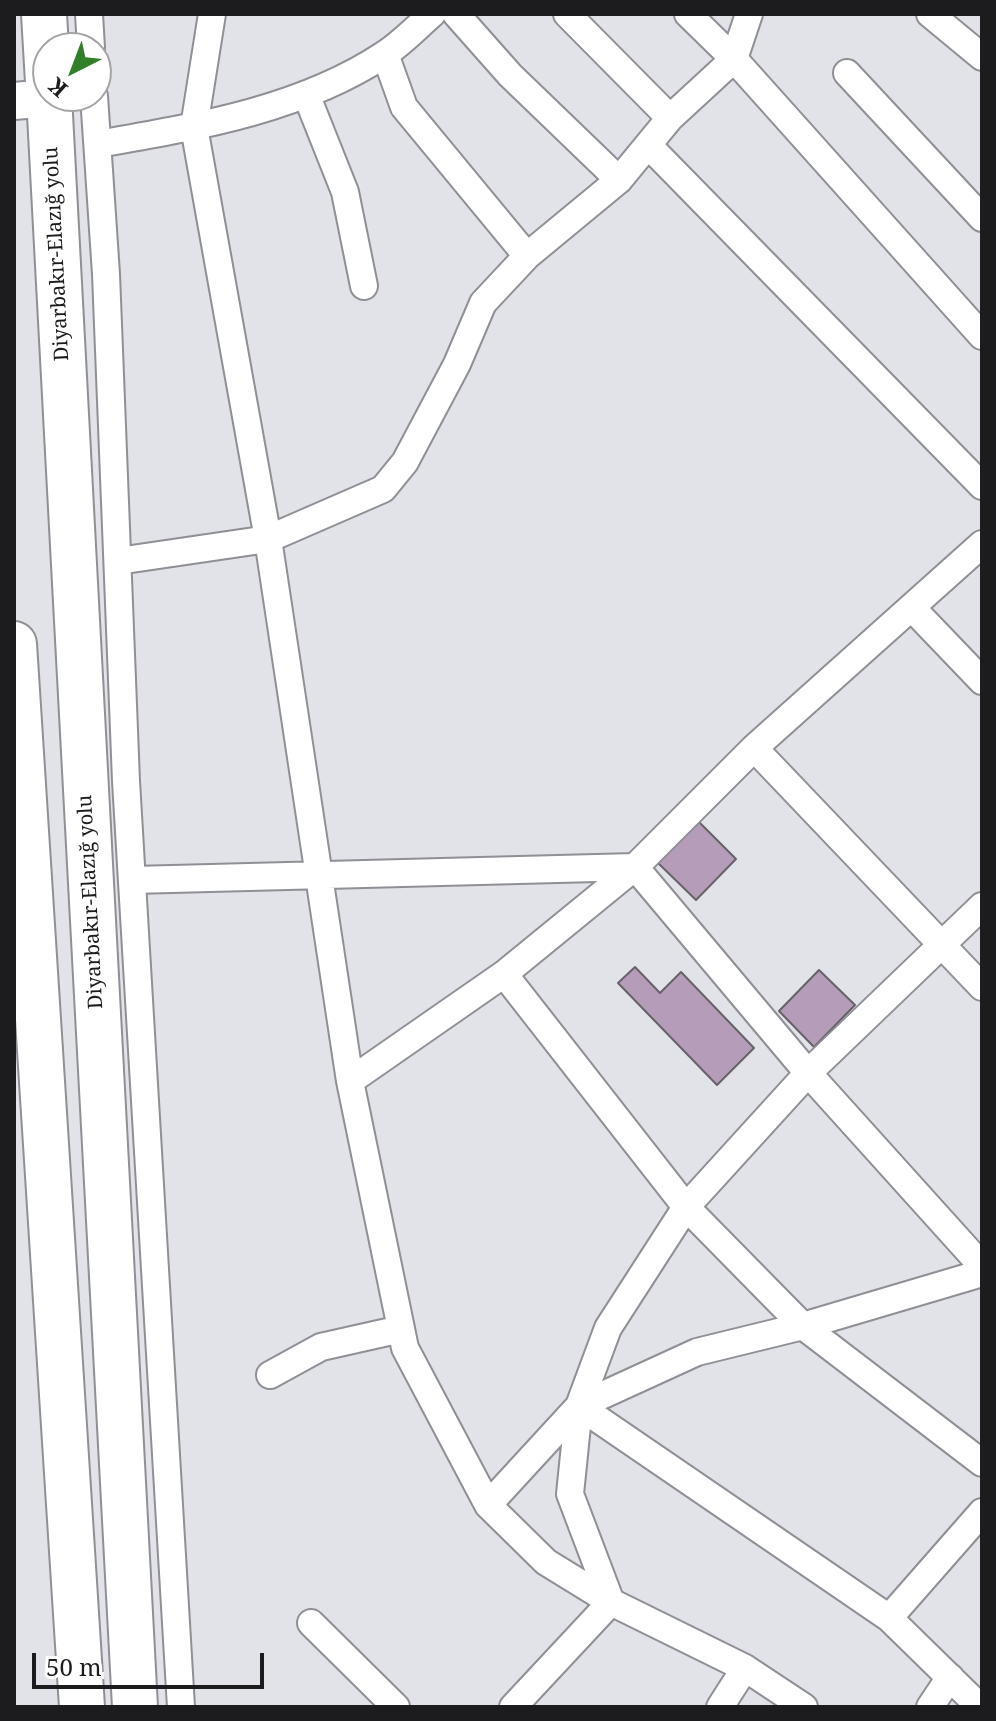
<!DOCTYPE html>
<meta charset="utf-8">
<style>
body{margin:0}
#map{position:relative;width:996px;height:1721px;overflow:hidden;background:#e2e2e9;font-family:"Noto Serif",serif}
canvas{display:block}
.frame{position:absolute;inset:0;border:16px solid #1c1c1f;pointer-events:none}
.north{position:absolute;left:32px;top:32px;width:80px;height:80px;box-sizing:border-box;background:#fff;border:2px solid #a4a4a5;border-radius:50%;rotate:222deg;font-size:22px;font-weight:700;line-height:32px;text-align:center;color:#1c1c1f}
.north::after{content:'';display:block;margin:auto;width:28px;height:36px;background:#317f28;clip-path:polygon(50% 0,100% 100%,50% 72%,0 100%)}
.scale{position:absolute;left:32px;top:1653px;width:232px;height:36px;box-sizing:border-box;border:4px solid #1c1c1f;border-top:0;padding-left:10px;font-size:24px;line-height:28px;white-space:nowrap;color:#1c1c1f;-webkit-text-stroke:6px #fff;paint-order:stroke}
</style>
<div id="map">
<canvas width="996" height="1721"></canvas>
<div class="frame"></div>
<div class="north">K</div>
<div class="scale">50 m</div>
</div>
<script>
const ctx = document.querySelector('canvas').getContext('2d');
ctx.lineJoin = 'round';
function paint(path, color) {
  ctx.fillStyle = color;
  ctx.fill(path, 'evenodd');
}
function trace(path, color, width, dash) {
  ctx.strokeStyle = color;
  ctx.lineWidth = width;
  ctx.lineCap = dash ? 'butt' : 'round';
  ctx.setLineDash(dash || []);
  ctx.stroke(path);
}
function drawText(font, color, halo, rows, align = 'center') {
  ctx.font = font + ' "Noto Serif",serif';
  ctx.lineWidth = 8;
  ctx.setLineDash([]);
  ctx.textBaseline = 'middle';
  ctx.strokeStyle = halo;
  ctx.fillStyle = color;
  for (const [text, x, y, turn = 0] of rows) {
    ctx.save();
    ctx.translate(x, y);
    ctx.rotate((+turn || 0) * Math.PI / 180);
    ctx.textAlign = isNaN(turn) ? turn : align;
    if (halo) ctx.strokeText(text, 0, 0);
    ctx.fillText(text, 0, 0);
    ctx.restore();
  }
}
const building = new Path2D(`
 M697 820 736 859 696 900 656 861Z
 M635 967 660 993 681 972 754 1048 717 1085 618 983Z
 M819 970 855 1005 814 1047 779 1011Z`);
paint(building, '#b59db9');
trace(building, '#666267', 2);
const street = new Path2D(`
 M89 14 91 48
 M212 14 194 127 268 539 350 1081 405 1348 488 1505 546 1562 611 1602 745 1668 804 1707
 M456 14 510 75 619 180
 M567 14 670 118
 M688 14 734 59 982 336
 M930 14 982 57
 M385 54 404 107 527 256
 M847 73 982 218
 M306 94 345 192 364 286
 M94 96 106 274 126 781 181 1707
 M98 144C195 127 301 110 385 54 402 43 417 27 432 14
 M648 145 982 486
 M118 561 268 539 383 489 405 462 457 364 483 303 527 256 619 180 670 118 734 59 749 14
 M913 609 982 681
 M754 748 982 987
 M133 880 635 867 808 1073 982 1266
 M504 974 686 1207 803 1326 982 1463
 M350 1081 504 974 635 867 754 748 982 544
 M270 1375 321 1347 401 1329
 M579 1406 889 1618 980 1707
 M488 1505 579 1406 697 1352 803 1326 982 1273
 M611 1602 570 1494 579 1406 608 1328 686 1207 808 1073 982 906
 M889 1618 982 1512
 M311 1623 396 1707
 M513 1707 611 1602
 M720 1707 745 1668
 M930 1707 950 1677`);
const secondary = new Path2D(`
 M14 101 49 98`);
const highway = new Path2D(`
 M44 14 48 82
 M49 96 135 1707
 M14 644 82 1707`);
trace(street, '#8f8f96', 30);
trace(secondary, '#8f8f96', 40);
trace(highway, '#8f8f96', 48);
trace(street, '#fff', 26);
trace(secondary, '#fff', 36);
trace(highway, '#fff', 44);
drawText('20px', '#1c1c1f', '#fff', [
 ["Diyarbakır-Elazığ yolu",57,254,-93],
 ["Diyarbakır-Elazığ yolu",91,902,-93]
]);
</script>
